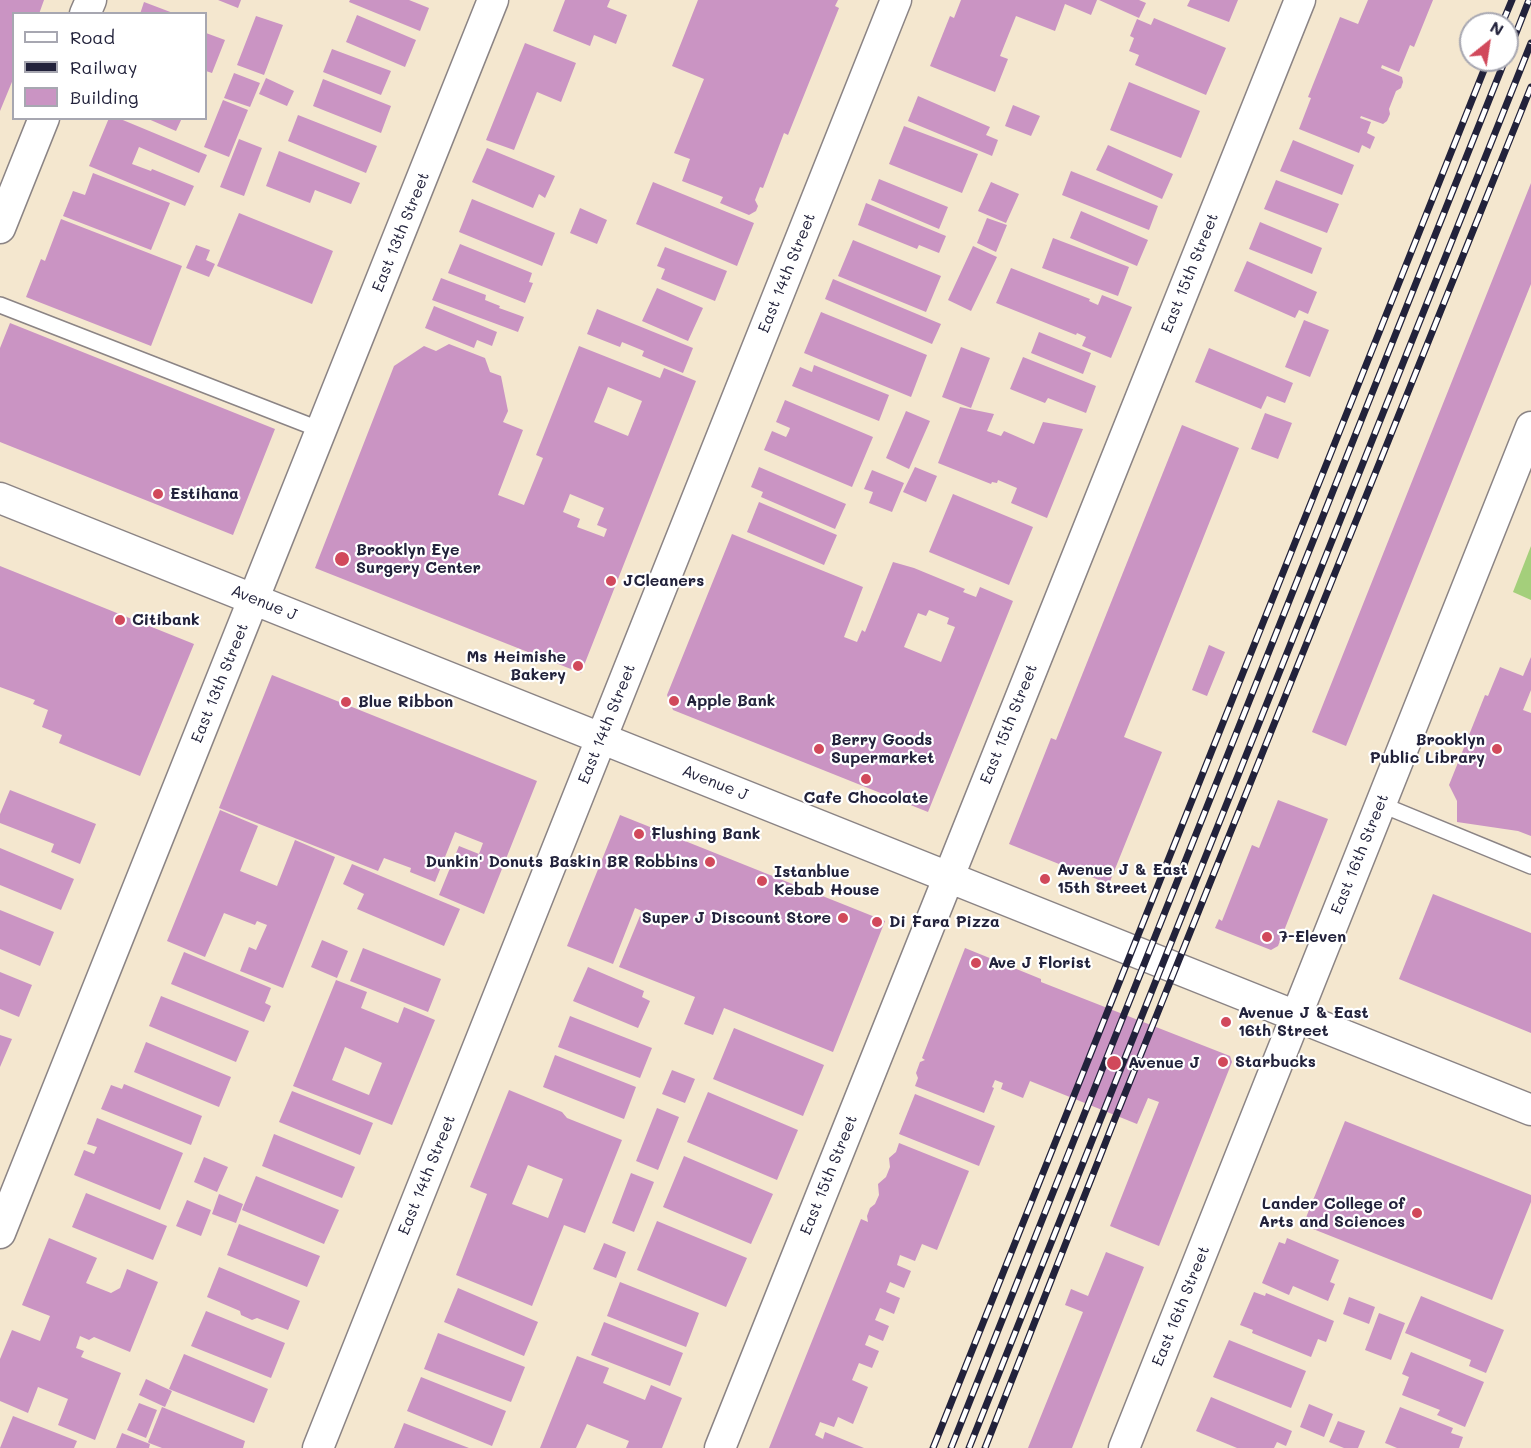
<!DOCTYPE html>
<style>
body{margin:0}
#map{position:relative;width:1531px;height:1448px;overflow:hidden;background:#f4e7cf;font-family:Mali,sans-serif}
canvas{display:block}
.legend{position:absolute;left:12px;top:12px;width:195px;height:108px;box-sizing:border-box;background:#fff;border:2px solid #a7a7b1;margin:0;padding:8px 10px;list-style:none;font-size:18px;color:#22223b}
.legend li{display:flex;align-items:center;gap:12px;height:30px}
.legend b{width:30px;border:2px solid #a7a7b1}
.north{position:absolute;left:1459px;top:12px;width:60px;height:60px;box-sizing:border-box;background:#fff;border:2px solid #a7a7b1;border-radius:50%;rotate:30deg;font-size:16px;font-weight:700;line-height:24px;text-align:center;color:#22223b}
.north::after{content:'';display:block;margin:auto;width:21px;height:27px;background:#d1495b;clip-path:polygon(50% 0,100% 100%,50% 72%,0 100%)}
</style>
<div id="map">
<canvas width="1531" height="1448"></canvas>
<ul class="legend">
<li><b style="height:8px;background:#fff"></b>Road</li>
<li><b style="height:8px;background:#22223b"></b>Railway</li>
<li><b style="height:16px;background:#ca94c3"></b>Building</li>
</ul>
<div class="north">N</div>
</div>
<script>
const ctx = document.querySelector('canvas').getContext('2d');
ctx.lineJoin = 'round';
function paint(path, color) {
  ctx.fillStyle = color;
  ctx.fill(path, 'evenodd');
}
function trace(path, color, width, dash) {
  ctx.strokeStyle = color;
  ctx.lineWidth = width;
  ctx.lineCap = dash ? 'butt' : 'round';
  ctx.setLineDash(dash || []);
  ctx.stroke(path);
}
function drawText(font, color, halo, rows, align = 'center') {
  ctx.font = font + ' Mali,sans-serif';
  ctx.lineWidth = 4.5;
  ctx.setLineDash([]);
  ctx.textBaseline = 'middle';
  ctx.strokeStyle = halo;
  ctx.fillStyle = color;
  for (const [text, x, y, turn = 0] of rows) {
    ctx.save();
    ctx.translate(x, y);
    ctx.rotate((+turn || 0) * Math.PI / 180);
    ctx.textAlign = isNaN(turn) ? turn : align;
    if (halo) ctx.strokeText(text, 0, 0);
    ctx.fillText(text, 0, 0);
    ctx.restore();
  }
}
paint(new Path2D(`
 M1531 546V600L1513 592Z`), '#a4cf7b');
paint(new Path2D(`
 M0 0H44L39 14H14V77L0 111Z
 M218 0H241L238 8Z
 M350 0H409L429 8 420 31 349 2Z
 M565 0H610L607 7 627 15 616 44 594 35 590 46 553 31Z
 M698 0H838L835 6 839 8 788 135 784 133 763 188 760 187 755 200 758 206 756 211 749 215 720 203 723 197 682 181 690 159 674 153 704 79 672 66Z
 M961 0H1097L1091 15 1065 4 1055 31 1016 16 1000 56 1008 59 995 92 930 66 950 16 954 18Z
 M1099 0H1139L1146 3 1139 18Z
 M1190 0H1238L1229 22 1187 6Z
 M1368 0H1433L1414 47 1410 45 1399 72 1382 65 1381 68 1402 77 1403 82 1401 88 1396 91 1389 109 1390 114 1387 121 1383 124 1361 116 1360 118 1371 122 1367 133 1375 137 1370 149 1362 145 1359 153 1299 129 1311 98 1308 97 1340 17 1358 24Z
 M144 2 173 13V14H140Z
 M357 15 416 40 405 67 346 42Z
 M256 16 283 25 264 75 237 65Z
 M1154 18 1226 48 1206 95 1135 65 1139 55 1129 51 1134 38 1130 36 1137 19 1151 25Z
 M206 33 225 40 212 73 206 71Z
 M525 43 576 63 561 102 537 92 514 150 486 140Z
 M332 49 391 71 381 95 323 72Z
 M234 73 260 83 250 107 224 98Z
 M266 78 294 91 287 106 259 94Z
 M323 79 391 106 381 133 313 106Z
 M1129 82 1200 111 1181 158 1110 130Z
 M918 96 990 127 986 135 998 140 992 156 908 121Z
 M223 100 248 110 229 157 204 147Z
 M1013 105 1040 116 1031 136 1005 126Z
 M298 115 377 146 366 173 288 141Z
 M109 118H118L207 155 199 173 139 147 132 164 151 171 152 169 194 186 185 206 89 166Z
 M146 118H182L176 131Z
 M904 126 978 154 962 193 889 164Z
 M239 139 262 148 244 196 220 187Z
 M1293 140 1354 165 1342 195 1280 171Z
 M1108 145 1173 174 1162 199 1096 170Z
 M487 148 555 176 545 198 539 194 533 208 472 182Z
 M279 151 360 183 351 204 315 190 310 203 266 186Z
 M1071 171 1158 206 1149 230 1062 195Z
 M93 173 170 203 151 250 63 216 73 191 85 195Z
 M879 179 948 207 939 229 871 200Z
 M1276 180 1339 204 1327 233 1264 209Z
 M653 182 754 223 737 266 636 224Z
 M991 182 1019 194 1006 223 978 211Z
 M1531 183V284L1346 746 1312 732Z
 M472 199 555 233 542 266 459 232Z
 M866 203 946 236 939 253 919 245 917 249 858 225Z
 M580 208 607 220 597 244 570 233Z
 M1081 211 1148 240 1137 266 1070 238Z
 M239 213 333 251 312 304 217 266Z
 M987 218 1007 225 996 252 977 243Z
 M61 219 182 266 151 346 26 297 41 259 45 261Z
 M1260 222 1322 248 1312 274 1249 249Z
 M1053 238 1129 267 1118 296 1042 268Z
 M853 240 941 276 926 312 838 276Z
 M460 244 532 273 529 282 533 283 525 303 448 273Z
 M196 245 210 250 206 260 215 264 209 277 186 268Z
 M973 246 997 257 971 311 948 300Z
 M665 247 727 271 715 301 661 279 665 269 657 266Z
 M1247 261 1317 292 1308 314 1299 310 1295 318 1234 291Z
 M1011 268 1090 299 1089 301 1098 305 1102 295 1132 307 1111 358 1082 346 1086 337 1077 333 1076 335 996 303Z
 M441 278 486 295 485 300 500 306 499 308 524 317 518 332 432 300Z
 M833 279 941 324 932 344 825 299Z
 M657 288 703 308 688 341 642 321Z
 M434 306 497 332 492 346 477 340 474 348 425 328Z
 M597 309 693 348 683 373 642 356 644 351 622 342 620 347 587 334Z
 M821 312 927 355 911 397 804 353Z
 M1304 320 1329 330 1310 377 1285 367Z
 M10 323 275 429 233 535 0 442V348Z
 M1039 332 1091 353 1083 374 1031 353Z
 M449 344 485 358 490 372 501 376 508 411 503 422 523 430 498 495 524 505 543 458 536 455 579 346 660 378 664 368 696 381 581 673 315 568 394 366 424 346 436 351ZM608 387 642 401 628 436 594 422ZM570 494 604 508 597 525 607 529 604 537 577 527 580 519 563 512Z
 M961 347 990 358 971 408 942 397Z
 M1209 348 1293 383 1285 403 1267 396 1261 409 1195 382Z
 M1023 357 1096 386 1086 413 1048 398 1045 403 1010 389Z
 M814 365 889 395 879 421 792 386 800 367 812 372Z
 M785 400 873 437 852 487 764 450 772 431 786 437 789 431 790 428 776 422Z
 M960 407 994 414 987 431 1001 436 1004 431 1034 444 1043 422 1083 429 1047 518 1011 503 1017 488 998 480 997 483 992 482 991 484 938 463Z
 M906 411 930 421 909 469 886 458Z
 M1265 413 1292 423 1278 459 1251 449Z
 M1182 425 1239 448 1124 737 1162 752 1109 884 1009 844 1051 738 1056 740Z
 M759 467 846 504 835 529 761 497 763 492 751 487Z
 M915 467 937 476 926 502 903 492Z
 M872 470 904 483 892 512 869 503 873 492 864 489Z
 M953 494 1033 527 1009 585 929 552Z
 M759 502 837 535 824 565 747 532Z
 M732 534 863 587 844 637 857 642 862 630 865 632 893 562 914 568 965 589 963 592 976 597 980 587 1013 601 928 812 673 710 667 695ZM929 610 949 618 947 624 955 627 941 662 904 647 918 613 926 616Z
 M0 566 194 644 140 776 59 743 62 735 42 727 48 710 33 704 35 700 0 687Z
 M1209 645 1225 652 1207 696 1192 690Z
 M1531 657V690L1523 710 1531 713V836L1518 831 1457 822V801L1449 785 1485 695 1488 696 1500 667 1523 676Z
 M272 675 537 781 484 914 439 895 459 846 479 854 483 843 455 832 435 882 410 872 411 868 384 858 378 871 219 808Z
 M10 790 96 824 80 864 51 852 54 844 0 823V814Z
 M1278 800 1328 819 1278 946 1271 950 1215 928 1219 919 1222 921 1252 845 1259 848Z
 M220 810 258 826 240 871 277 886 295 840 335 857 283 988 240 971 249 947 256 950 267 925 257 921 255 925 224 913 205 957 167 941Z
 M620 815 885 921 833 1052 724 1008 713 1035 684 1024 695 997 619 967 642 911 635 908 613 964 567 946Z
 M0 848 74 879 61 910 0 885Z
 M352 864 460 909 444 946 357 909 364 894 343 884Z
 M1433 894 1531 933V1033L1399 979Z
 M0 910 54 932 40 966 0 949Z
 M322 940 348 951 337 978 311 967Z
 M363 948 441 979 428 1012 350 981Z
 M965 948 1041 979V982L1230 1056 1232 1062 1159 1246 1110 1226 1159 1102 1148 1098 1137 1124 1030 1081 1023 1098 1001 1089 1003 1083 995 1080 992 1087 994 1088 984 1113 915 1086 918 1078 916 1073 920 1062 925 1060 922 1058Z
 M184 952 271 988 265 1003 271 1006 264 1022 171 984Z
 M588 967 644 991 642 997 650 1001 638 1028 573 1001Z
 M0 972 32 985 19 1017 0 1009Z
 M336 980 367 992 361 1008 398 1023 404 1007 435 1020 392 1125 293 1086ZM345 1047 382 1063 369 1095 332 1080Z
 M161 996 249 1031 236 1062 149 1026Z
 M570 1016 652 1048 640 1078 558 1047Z
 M734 1028 824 1065 803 1116 713 1079Z
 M0 1035 12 1039 0 1067Z
 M146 1042 231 1077 219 1107 134 1072Z
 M555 1055 636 1087 624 1119 543 1087Z
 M672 1070 695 1079 685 1103 662 1094Z
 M124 1084 202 1116 191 1145 101 1109 111 1085 122 1089Z
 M509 1090 562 1112 567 1118 622 1140 585 1233 564 1225 532 1306 456 1275 487 1194 470 1187ZM528 1165 563 1179 548 1218 512 1204Z
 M292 1091 373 1123 360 1155 279 1122Z
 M708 1092 798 1130 777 1180 687 1142Z
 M915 1094 995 1126 979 1166 899 1134Z
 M657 1108 679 1117 658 1170 636 1161Z
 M97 1118 183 1153 160 1210 74 1175 84 1150 94 1154 97 1147 87 1144Z
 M1345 1121 1531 1195V1202L1492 1300 1303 1225Z
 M274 1134 355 1167 342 1198 262 1166Z
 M899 1143 969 1171 937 1250 922 1244 915 1261 900 1255 897 1265 911 1271 904 1288 890 1282 886 1292 900 1298 894 1314 880 1308 875 1320 889 1326 883 1341 869 1335 865 1345 879 1351 872 1368 859 1363 852 1380 868 1387 853 1424 838 1417 834 1427 820 1422 815 1435 823 1439 825 1432 864 1448H769L861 1219 868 1222 867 1216 870 1208 875 1204 879 1195 878 1184 886 1177 890 1167 889 1158 896 1152Z
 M684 1156 773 1194 751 1244 663 1207Z
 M204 1157 228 1167 217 1192 194 1182Z
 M631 1173 654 1182 634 1232 612 1223Z
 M256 1176 339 1210 324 1244 242 1210Z
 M86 1193 167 1226 153 1260 72 1227Z
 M219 1194 243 1204 236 1223 212 1214Z
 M187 1200 211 1210 201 1236 176 1226Z
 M657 1221 747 1258 726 1307 637 1270Z
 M239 1224 320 1256 307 1287 227 1255Z
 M49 1238 97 1258 86 1283 111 1293 120 1288 127 1269 158 1282 130 1352 94 1337 89 1340 80 1336 76 1348 84 1351 81 1357 121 1373 95 1440 58 1425 68 1399 38 1387 28 1413 0 1401V1359L12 1330 40 1341 50 1316 22 1305Z
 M1287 1238 1339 1260 1330 1282 1335 1284 1328 1301 1293 1286 1289 1295 1262 1283 1279 1242 1285 1244Z
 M604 1243 626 1252 616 1278 593 1269Z
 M1106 1252 1144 1267 1072 1448H1028L1083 1312 1065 1305 1071 1289 1088 1296Z
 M219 1267 300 1301 288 1330 257 1318 252 1320 241 1315 240 1311 207 1297Z
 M620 1282 699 1313 686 1347 607 1316Z
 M458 1288 538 1322 524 1356 444 1322Z
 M1254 1292 1265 1296 1266 1293 1334 1321 1326 1342 1318 1339 1311 1357 1252 1333 1253 1330 1240 1325Z
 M1421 1296 1504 1330 1486 1373 1469 1366 1471 1360 1405 1333Z
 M1349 1297 1375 1307 1369 1324 1343 1314Z
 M206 1311 285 1343 271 1378 191 1346Z
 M1379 1313 1405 1323 1391 1360 1365 1350Z
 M604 1322 683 1353 670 1386 591 1355Z
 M438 1333 525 1367 511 1402 424 1369Z
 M1229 1340 1306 1371 1291 1408 1213 1377Z
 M1411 1352 1484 1382 1465 1427 1437 1415 1440 1410 1402 1395 1409 1377 1402 1374Z
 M184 1354 268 1389 254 1423 169 1389Z
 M577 1356 609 1368 603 1383 645 1400 651 1385 682 1398 662 1448H626L629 1441 587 1424 576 1448H540Z
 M421 1377 506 1411 492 1446 407 1411Z
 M146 1379 172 1391 165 1407 139 1395Z
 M1211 1397 1292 1431 1286 1446 1277 1442 1274 1448H1237L1196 1431Z
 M139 1403 157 1410 146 1438 127 1430Z
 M1309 1404 1333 1414 1324 1437 1300 1427Z
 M162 1407 245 1441 243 1448H162L149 1443 148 1442Z
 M1400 1407 1453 1428 1451 1433 1463 1437 1459 1448H1397L1385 1443Z
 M13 1416 77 1441 74 1448H0Z
 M1338 1421 1365 1431 1358 1448H1344L1329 1442Z
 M404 1423 469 1448H394Z
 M122 1433 150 1444 149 1448H116Z`), '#ca94c3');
const service = new Path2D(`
 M0 305 321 430
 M1380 804 1531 866`);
const minor = new Path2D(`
 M85 14 91 0
 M0 228 44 118
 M0 498 1531 1110
 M0 1233 493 0
 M318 1448 896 0
 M720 1448 1300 0
 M1124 1448 1531 427`);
trace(service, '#8b8485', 18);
trace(minor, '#8b8485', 33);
trace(service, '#fff', 15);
trace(minor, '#fff', 30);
const rail = new Path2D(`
 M1502 24 1512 0
 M1507 56 1529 0
 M933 1448 1488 60
 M951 1448 1505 60
 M969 1448 1531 43
 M985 1448 1116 1116 1531 87`);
trace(rail, '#22223b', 7);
trace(rail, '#fff', 4.5, [14]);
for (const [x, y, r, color] of [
 [158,494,6,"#d1495b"],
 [342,559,8,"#d1495b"],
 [611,581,6,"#d1495b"],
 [120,620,6,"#d1495b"],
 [578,666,6,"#d1495b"],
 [674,701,6,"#d1495b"],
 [346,702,6,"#d1495b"],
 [819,749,6,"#d1495b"],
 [1497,749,6,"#d1495b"],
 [866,779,6,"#d1495b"],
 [639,834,6,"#d1495b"],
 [710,862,6,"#d1495b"],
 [1045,879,6,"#d1495b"],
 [762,881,6,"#d1495b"],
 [843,918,6,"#d1495b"],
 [877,922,6,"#d1495b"],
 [1267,937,6,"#d1495b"],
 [976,963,6,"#d1495b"],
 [1226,1022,6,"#d1495b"],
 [1223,1062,6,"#d1495b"],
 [1114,1063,8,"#d1495b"],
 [1417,1213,6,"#d1495b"]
]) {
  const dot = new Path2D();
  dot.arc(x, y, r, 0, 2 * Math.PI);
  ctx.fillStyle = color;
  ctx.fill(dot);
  trace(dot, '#fff', 2);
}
drawText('16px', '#22223b', '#fff', [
 ["East 13th Street",401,232,-68],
 ["East 14th Street",787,273,-68],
 ["East 15th Street",1190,273,-68],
 ["Avenue J",264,603,22],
 ["East 13th Street",220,683,-68],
 ["East 14th Street",607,724,-68],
 ["East 15th Street",1009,724,-68],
 ["Avenue J",715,783,22],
 ["East 16th Street",1360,854,-68],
 ["East 14th Street",427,1175,-68],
 ["East 15th Street",829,1175,-68],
 ["East 16th Street",1181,1306,-68]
]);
drawText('bold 16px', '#22223b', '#fff', [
 ["Estihana",170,494],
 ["Brooklyn Eye",356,550],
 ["Surgery Center",356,568],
 ["JCleaners",623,581],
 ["Citibank",132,620],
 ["Ms Heimishe",566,657,"right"],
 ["Bakery",566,675,"right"],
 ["Apple Bank",686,701],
 ["Blue Ribbon",358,702],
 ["Berry Goods",831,740],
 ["Supermarket",831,758],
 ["Brooklyn",1485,740,"right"],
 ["Public Library",1485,758,"right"],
 ["Cafe Chocolate",866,798,"center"],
 ["Flushing Bank",651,834],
 ["Dunkin' Donuts Baskin BR Robbins",698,862,"right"],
 ["Avenue J & East",1057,870],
 ["15th Street",1057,888],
 ["Istanblue",774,872],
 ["Kebab House",774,890],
 ["Super J Discount Store",831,918,"right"],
 ["Di Fara Pizza",889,922],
 ["7-Eleven",1279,937],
 ["Ave J Florist",988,963],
 ["Avenue J & East",1238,1013],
 ["16th Street",1238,1031],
 ["Starbucks",1235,1062],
 ["Avenue J",1128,1063],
 ["Lander College of",1405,1204,"right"],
 ["Arts and Sciences",1405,1222,"right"]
], 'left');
</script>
